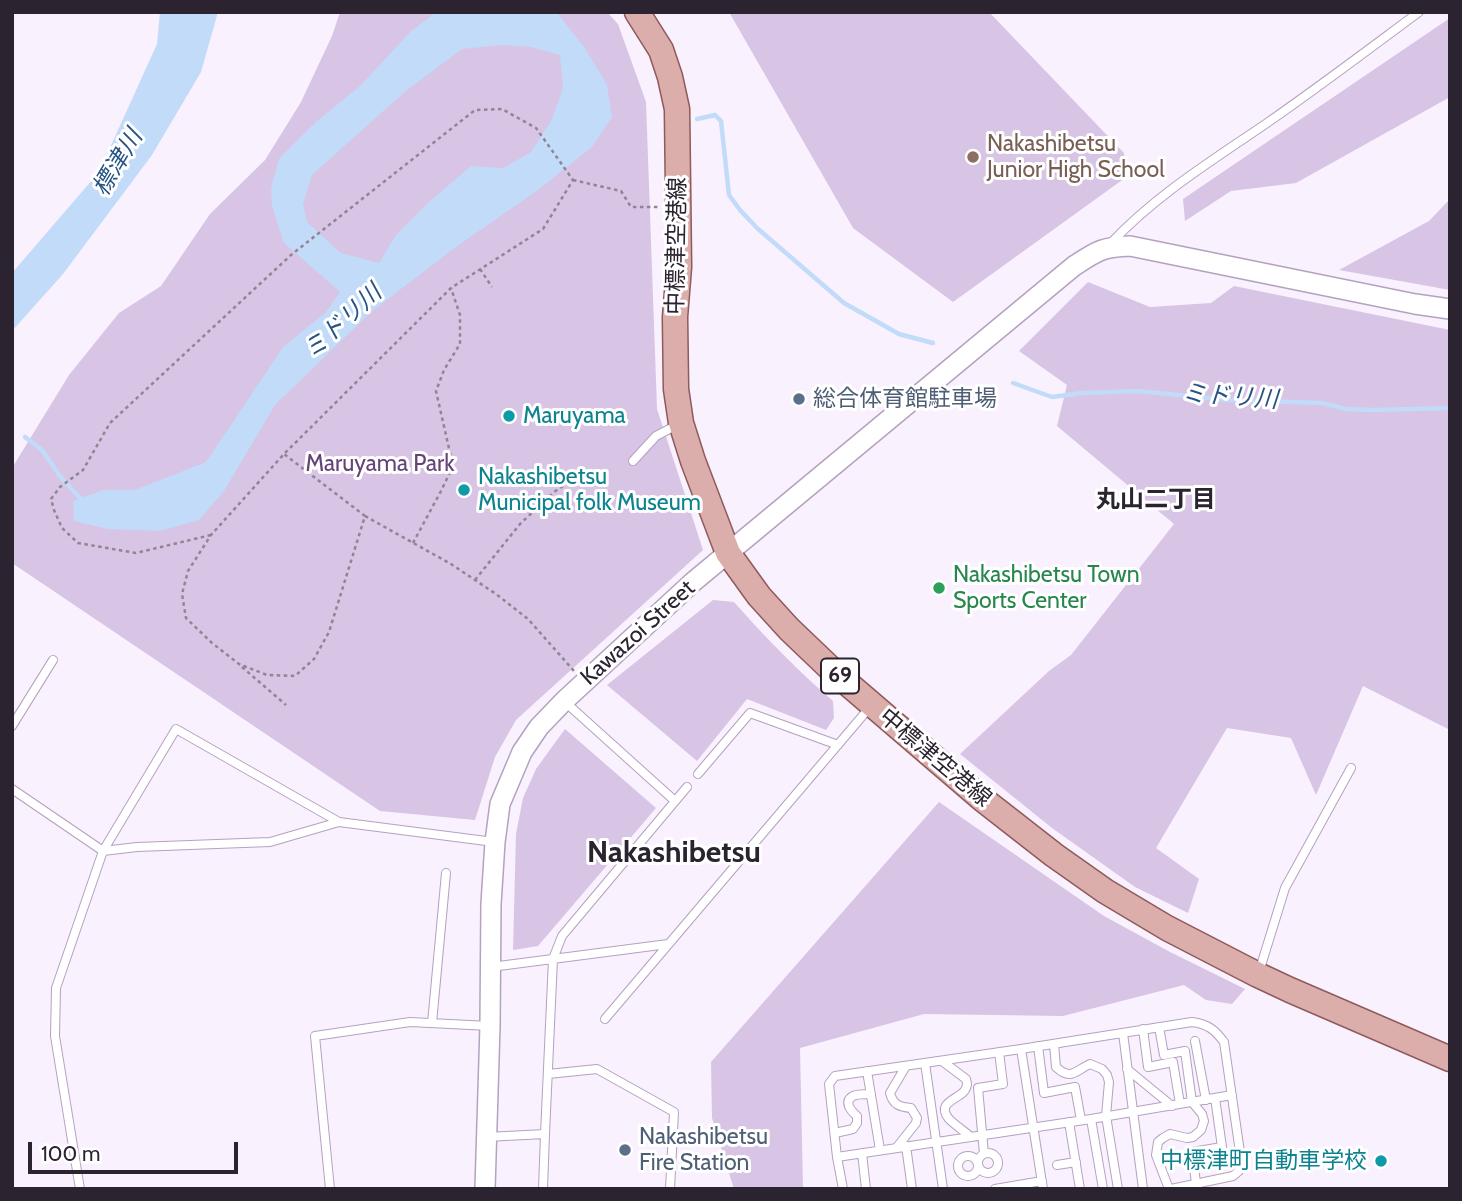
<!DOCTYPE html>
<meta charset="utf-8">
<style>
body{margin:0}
#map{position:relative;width:1462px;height:1201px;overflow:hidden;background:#f9f1fe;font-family:Cabin,sans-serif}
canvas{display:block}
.frame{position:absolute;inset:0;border:14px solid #2b232f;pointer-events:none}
.scale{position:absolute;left:28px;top:1142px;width:210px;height:32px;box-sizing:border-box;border:4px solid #2b232f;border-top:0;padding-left:9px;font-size:21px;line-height:24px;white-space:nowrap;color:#2b232f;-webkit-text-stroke:5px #fff;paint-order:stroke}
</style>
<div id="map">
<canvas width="1462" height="1201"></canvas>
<div class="frame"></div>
<div class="scale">100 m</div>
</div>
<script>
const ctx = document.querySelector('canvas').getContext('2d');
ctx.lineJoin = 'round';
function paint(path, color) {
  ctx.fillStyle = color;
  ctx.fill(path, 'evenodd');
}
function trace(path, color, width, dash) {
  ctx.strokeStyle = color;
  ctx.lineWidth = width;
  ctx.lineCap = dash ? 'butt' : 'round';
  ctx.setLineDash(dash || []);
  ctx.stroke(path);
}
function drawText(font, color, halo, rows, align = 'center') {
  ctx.font = font + ' Cabin,"Noto Sans JP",sans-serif';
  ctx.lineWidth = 6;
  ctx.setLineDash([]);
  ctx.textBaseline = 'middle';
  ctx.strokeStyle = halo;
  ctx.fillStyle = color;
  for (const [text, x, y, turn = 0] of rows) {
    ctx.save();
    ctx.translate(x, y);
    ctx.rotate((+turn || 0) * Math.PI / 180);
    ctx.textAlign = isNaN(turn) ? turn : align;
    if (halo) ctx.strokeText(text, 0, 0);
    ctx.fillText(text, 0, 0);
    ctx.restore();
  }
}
paint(new Path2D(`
 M340 12H607L618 24 646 102 657 409 703 550 516 720 495 757 475 820 380 811 12 563V468L69 375 119 313 161 286 210 214 265 160 301 102 332 36Z
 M729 12H989L1124 153 1125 178 953 302 853 228Z
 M1450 18V97L1296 183 1231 191 1185 221 1183 199Z
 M1450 199V290L1339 270 1429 221Z
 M1088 282 1150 307 1211 303 1234 286 1450 330V730L1363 686 1316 795 1291 738 1227 728 1156 848 1199 879 1188 913 1135 887 1052 828 960 754 1049 671 1071 655 1174 524 1057 426 1067 385 1019 351Z
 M713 600 734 602C765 637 797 670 833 701L834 718 826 730 747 699 697 761 607 685Z
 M565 729 656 808 538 946 513 950 516 834 523 798 536 769Z
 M939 802 1104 916 1170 952 1245 989 1232 1004 1206 1000 1184 985 1063 1016 924 1014 800 1048 803 1189H734L712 1118 711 1062Z`), '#d8c4e5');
paint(new Path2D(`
 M160 12H218L201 72 152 155 63 274 12 331V273L99 172 157 44Z
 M436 12H555L558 14 585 48 607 85 612 117 592 147 538 190 456 247 371 312 275 405 224 491 199 520 160 531 108 529 74 521 73 501 103 490H135L206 462 283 347 326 312 340 292 284 243 272 206 271 188 279 159 317 121 360 86 410 32ZM502 45 531 47 560 55 563 88 551 121 531 152 503 168 471 166 430 201 396 235 379 263 341 253 307 222 303 204 312 175 407 90 462 49Z`), '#c1dbf9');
trace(new Path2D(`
 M697 119 715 115 721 121 729 195 740 210 757 228 844 303 899 334 933 343
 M1013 383 1052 397 1082 393 1138 391 1228 400 1322 403 1346 409 1373 410 1450 408
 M25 437 42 450 60 476 81 499H86`), '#c1dbf9', 4.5);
const service = new Path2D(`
 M1111 243C1156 195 1213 160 1267 123 1319 87 1369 49 1419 12
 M633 461 656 436 679 424
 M564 701 675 801
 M12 726 53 660
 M698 774 750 713 838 745
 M12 789 103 851 176 729 339 822
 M491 967 668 944
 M1259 972 1285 888 1351 768
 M605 1019 870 707
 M432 1023 446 873
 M1159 1027 1164 1055 1185 1051 1192 1102 1202 1114 1204 1121 1201 1130 1193 1137 1187 1138 1170 1134 1163 1138 1158 1142 1156 1155 1169 1189
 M1143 1029 1148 1067 1173 1062 1180 1104
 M1123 1033 1143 1189
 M1195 1041 1206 1100
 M1054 1044 1056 1067C1071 1081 1075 1071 1090 1064L1102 1069 1107 1075 1109 1082 1106 1116 1118 1189
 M1038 1046 1044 1093 1075 1087 1081 1120
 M1021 1049 1043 1189
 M942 1061 966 1079C967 1083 968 1085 965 1090 960 1099 935 1102 949 1119 955 1125 964 1131 971 1137
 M925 1063 943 1189
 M1127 1069 1172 1106
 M867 1071 880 1150
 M548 1074 597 1069 674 1112 670 1189
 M1091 1119 1103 1189
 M1069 1122 1080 1189
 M835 1133 853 1129 857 1123V1116C851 1111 843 1102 853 1096 857 1094 866 1094 871 1094
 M486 1137 545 1134 553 959 562 936 687 787
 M906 1146 912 1189
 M897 1147 916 1123 917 1118 911 1108C900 1107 893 1105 890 1093L906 1066
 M862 1153 866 1189
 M978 1163a10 10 0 1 1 20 0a10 10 0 1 1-20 0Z
 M984 1154 978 1088 1003 1084 999 1052
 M958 1166a10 10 0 1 1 20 0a10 10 0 1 1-20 0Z
 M837 1157 1091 1119 1232 1095
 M1057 1165 1076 1162
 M1196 1183 1192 1152 1222 1147 1215 1098
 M80 1189 55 1036 56 988 103 851 137 847 270 842 339 822 494 842
 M330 1189 315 1036 410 1022 490 1026
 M543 1189 545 1134
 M843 1189 837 1157 829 1084 835 1076 1021 1049 1192 1022C1208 1024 1215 1030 1224 1042L1241 1159 1239 1171 1233 1176 1171 1189
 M995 1189 1042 1181`);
const tertiary = new Path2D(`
 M485 1189 490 1026 491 904 495 842 500 804 522 752 539 727 564 701 693 582 1074 266C1097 251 1102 247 1130 246L1415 304 1450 309`);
const primary = new Path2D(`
 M637 12 661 50 670 77 677 109 679 267 675 317 676 389 681 423 693 461 728 553 759 596 789 629 833 671 981 798 1054 855 1105 891 1167 928 1258 975 1290 990 1450 1059`);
trace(service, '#b5a1c0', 10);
trace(tertiary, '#b5a1c0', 22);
trace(primary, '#8f5a5b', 27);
trace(new Path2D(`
 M573 180 621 191 631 207H658
 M480 269 492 287
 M365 516 451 564 496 594 528 619 574 671
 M211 535 136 553 78 543 62 528 54 510 51 499 60 487 83 470 110 423 291 255 475 110 502 109 536 128 573 180 543 229 451 288 284 454 211 535 188 571 182 594 186 618 212 643 239 664 267 675 295 676 314 659 329 632 365 516 284 454
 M413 543 441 491 453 466 436 391 444 370 460 344V315L451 288
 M475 580 520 524 554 492 589 469
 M242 667 286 705`), '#8e8693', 2.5, [3.5, 3.5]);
trace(service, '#fff', 8);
trace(tertiary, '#fff', 19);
trace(primary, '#dcaeab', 24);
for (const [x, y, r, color] of [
 [973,157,7,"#8d6e63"],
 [799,399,7,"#5c6f8a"],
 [509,416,7,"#0f9aa8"],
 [464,490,7,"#0f9aa8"],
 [939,588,7,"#2e9e5b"],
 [625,1150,7,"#5c6f8a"],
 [1381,1161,7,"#0f9aa8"]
]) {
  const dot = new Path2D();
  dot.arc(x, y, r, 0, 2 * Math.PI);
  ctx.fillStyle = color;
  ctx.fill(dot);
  trace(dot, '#fff', 2.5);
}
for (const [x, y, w] of [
 [840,676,38]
]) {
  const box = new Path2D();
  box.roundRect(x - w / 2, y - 17.5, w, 35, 5);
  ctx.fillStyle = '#fff';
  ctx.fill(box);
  trace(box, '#2b232f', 2);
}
drawText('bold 21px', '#2b232f', null, [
 ["69",840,676]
]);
drawText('23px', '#785e54', '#fff', [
 ["Nakashibetsu",987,144],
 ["Junior High School",987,170]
], 'left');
drawText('23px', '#2b232f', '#fff', [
 ["中標津空港線",677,246,-89],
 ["Kawazoi Street",638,633,-42],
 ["中標津空港線",935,758,40]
]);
drawText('23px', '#4e5e75', '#fff', [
 ["総合体育館駐車場",813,399],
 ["Nakashibetsu",639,1137],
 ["Fire Station",639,1163]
], 'left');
drawText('23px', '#0d838f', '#fff', [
 ["Maruyama",523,416],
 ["Nakashibetsu",478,477],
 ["Municipal folk Museum",478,503],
 ["中標津町自動車学校",1367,1161,"right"]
], 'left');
drawText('23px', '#654378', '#fff', [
 ["Maruyama Park",380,464]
]);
drawText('23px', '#27864d', '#fff', [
 ["Nakashibetsu Town",953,575],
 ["Sports Center",953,601]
], 'left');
drawText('italic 24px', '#285484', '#fff', [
 ["標津川",118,163,-59],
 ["ミドリ川",343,322,-43],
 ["ミドリ川",1230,397,4]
]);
drawText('bold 24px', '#2b232f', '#fff', [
 ["丸山二丁目",1156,500]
]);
drawText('bold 30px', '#2b232f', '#fff', [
 ["Nakashibetsu",674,853]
]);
</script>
